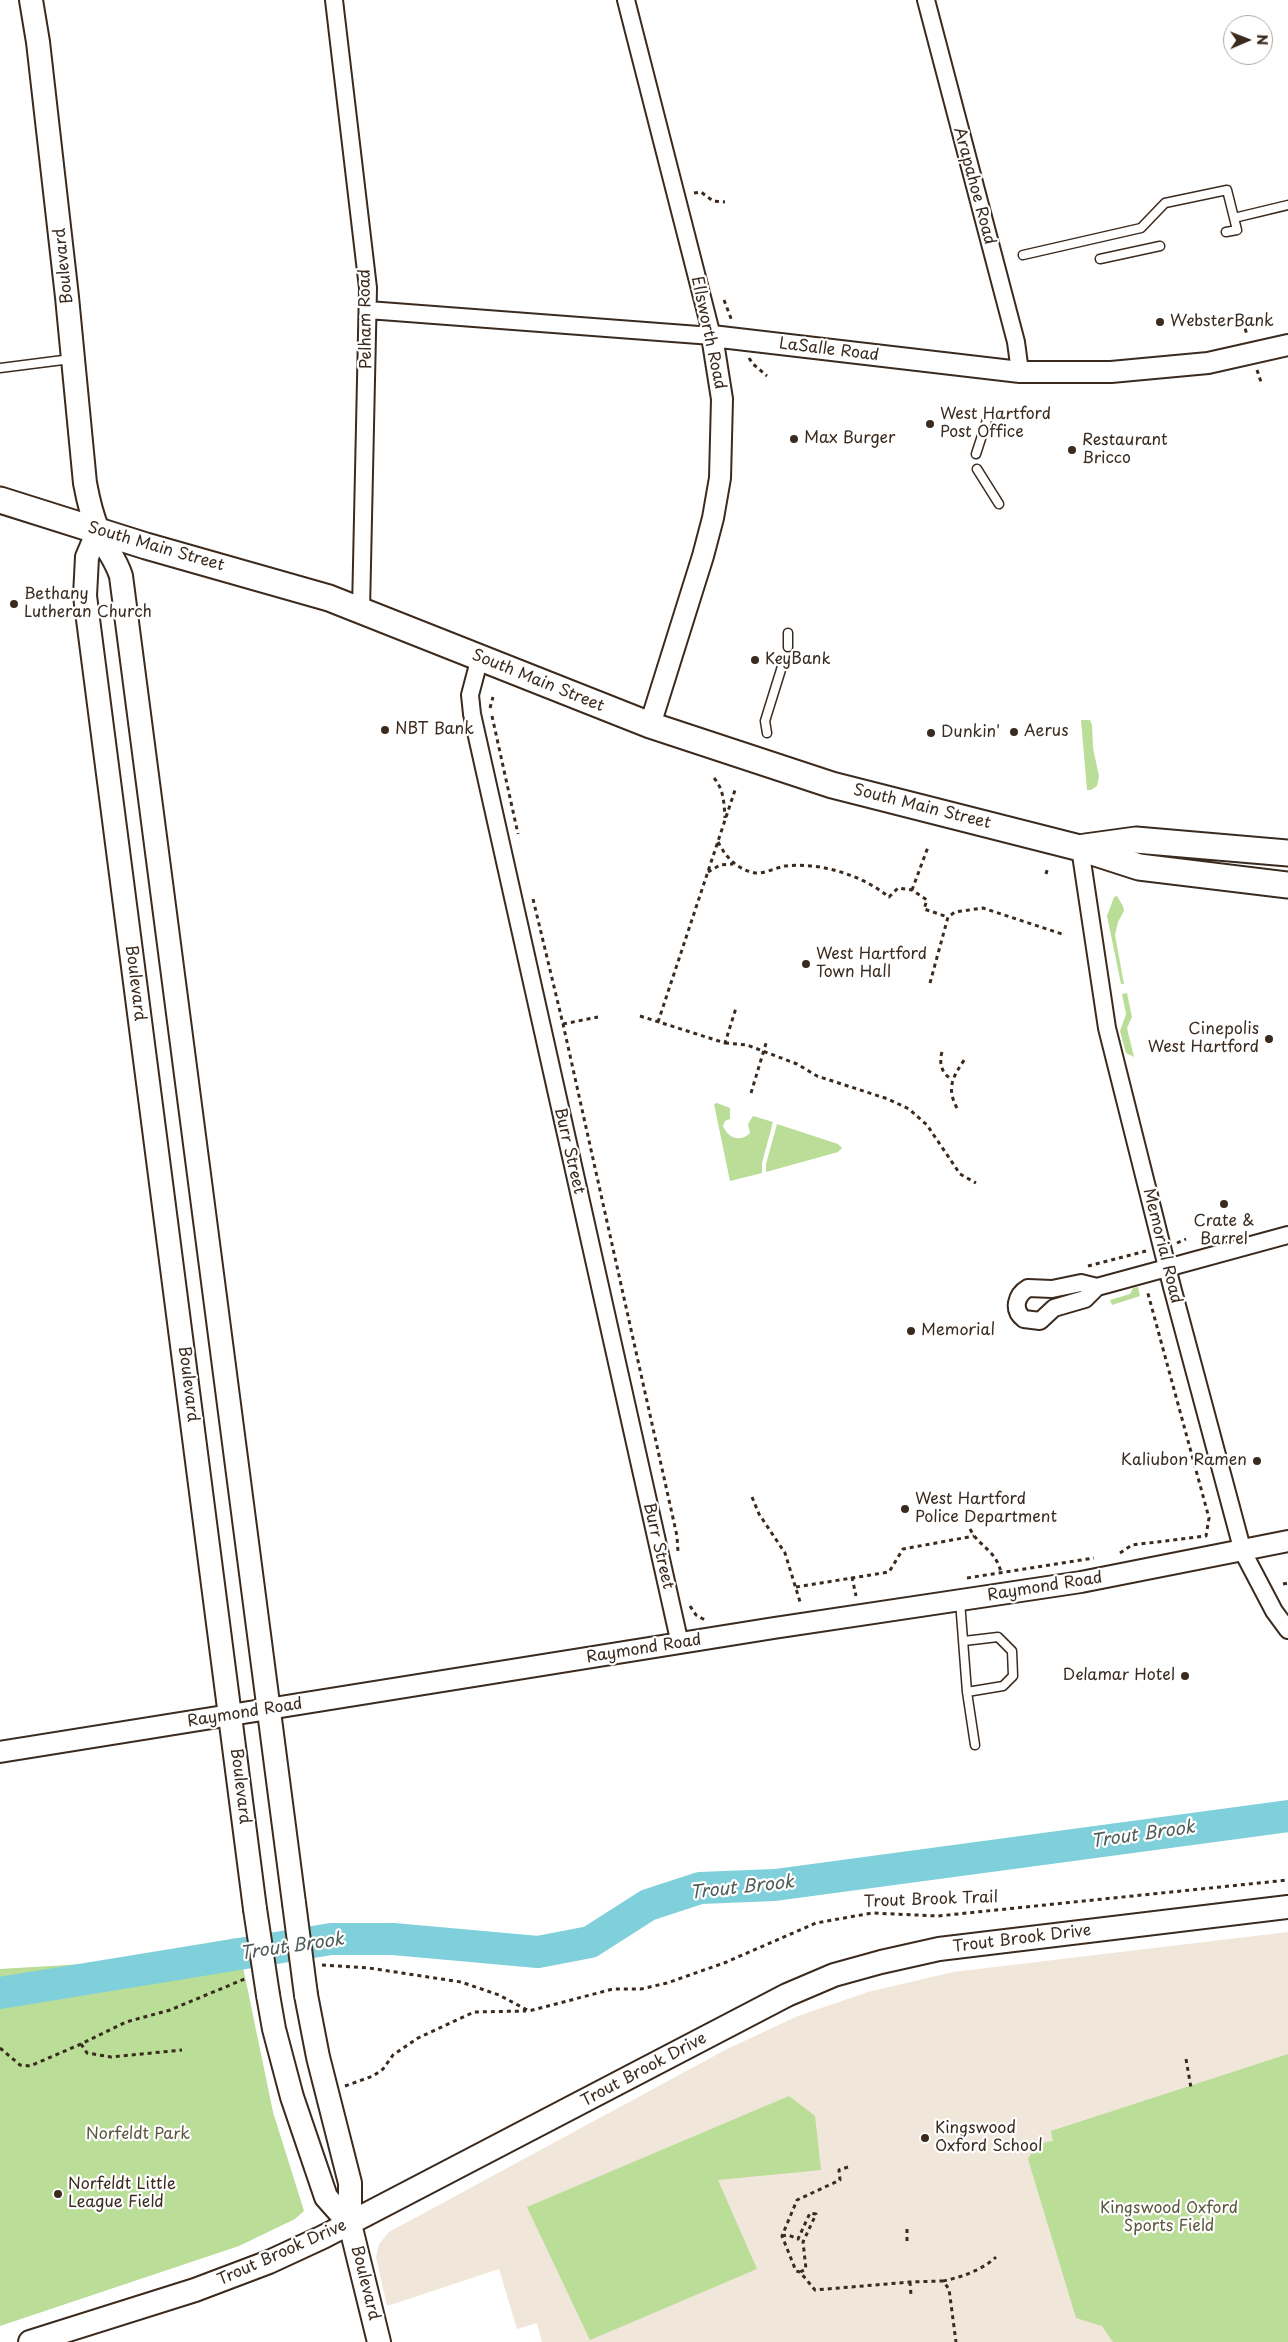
<!DOCTYPE html>
<style>
body{margin:0}
#map{position:relative;width:1288px;height:2342px;overflow:hidden;background:#fff;font-family:"Playpen Sans",sans-serif}
canvas{display:block}
.north{position:absolute;left:1223px;top:15px;width:50px;height:50px;box-sizing:border-box;background:#fff;border:1px solid #b1aaa5;border-radius:50%;rotate:89deg;font-size:14px;font-weight:700;line-height:20px;text-align:center;color:#3b2a1e}
.north::after{content:'';display:block;margin:auto;width:18px;height:22px;background:#3b2a1e;clip-path:polygon(50% 0,100% 100%,50% 72%,0 100%)}
</style>
<div id="map">
<canvas width="1288" height="2342"></canvas>
<div class="north">N</div>
</div>
<script>
const ctx = document.querySelector('canvas').getContext('2d');
ctx.lineJoin = 'round';
function paint(path, color) {
  ctx.fillStyle = color;
  ctx.fill(path, 'evenodd');
}
function trace(path, color, width, dash) {
  ctx.strokeStyle = color;
  ctx.lineWidth = width;
  ctx.lineCap = dash ? 'butt' : 'round';
  ctx.setLineDash(dash || []);
  ctx.stroke(path);
}
function drawText(font, color, halo, rows, align = 'center') {
  ctx.font = font + ' "Playpen Sans",sans-serif';
  ctx.lineWidth = 4.5;
  ctx.setLineDash([]);
  ctx.textBaseline = 'middle';
  ctx.strokeStyle = halo;
  ctx.fillStyle = color;
  for (const [text, x, y, turn = 0] of rows) {
    ctx.save();
    ctx.translate(x, y);
    ctx.rotate((+turn || 0) * Math.PI / 180);
    ctx.textAlign = isNaN(turn) ? turn : align;
    if (halo) ctx.strokeText(text, 0, 0);
    ctx.fillText(text, 0, 0);
    ctx.restore();
  }
}
paint(new Path2D(`
 M1288 1932V2342H542L537 2323 517 2329 499 2269 387 2306 376 2257 379 2244 389 2232 727 2049 798 2016 868 1992 953 1972Z`), '#f1e6da');
paint(new Path2D(`
 M1081 720H1090L1092 725 1093 748 1099 776 1097 786 1091 790H1087Z
 M1117 896 1123 906 1124 911 1118 922 1115 935 1124 984H1121L1107 916 1114 897Z
 M1127 993 1132 1017 1127 1028 1134 1057 1126 1053 1120 1031 1126 1014 1122 994Z
 M717 1103 730 1108V1119L725 1121 723 1126C728 1138 740 1143 750 1133L748 1124 753 1116 773 1122 762 1163V1173L730 1181 714 1104Z
 M777 1124 838 1144 842 1148 838 1152 766 1172V1164Z
 M1138 1287 1140 1296 1112 1305 1110 1300 1130 1294 1133 1288Z
 M237 1938 273 2112 304 2211 295 2219 239 2246 0 2326V1969L100 1963Z
 M1288 2054V2342H1113L1102 2326 1076 2318 1028 2159 1036 2144 1053 2141 1051 2131Z
 M789 2096 815 2116 821 2170 718 2180 757 2269 590 2340 527 2207Z`), '#badd97');
trace(new Path2D(`
 M0 1993 331 1939H393L538 1952 590 1942 648 1905 700 1888 775 1885 1288 1816`), '#80d0db', 32);
const service = new Path2D(`
 M1234 218 1288 205
 M1023 255 1141 228 1165 203 1227 190 1237 230 1226 232
 M1100 259 1160 246
 M0 368 71 359
 M976 454 988 417
 M977 469 999 504
 M788 647V633
 M767 733 765 721 784 660
 M960 1601 967 1692 975 1745
 M964 1641 998 1637 1012 1651 1013 1676 1003 1686 967 1692`);
const minor = new Path2D(`
 M334 0 368 288 361 610
 M926 0 1016 342 1020 372
 M368 310 712 336 626 0
 M480 657 470 695 472 714 680 1644
 M1080 848 1107 1028 1172 1287 1243 1552 1274 1611 1288 1630
 M1097 1287 1085 1299 1054 1308 1040 1321 1024 1319C1012 1310 1016 1295 1028 1288L1052 1289 1081 1283 1097 1287 1288 1235`);
const tertiary = new Path2D(`
 M650 725 703 556 713 518 720 478 722 399 712 336 1020 372H1111L1208 363 1288 345
 M0 1752 774 1628 1081 1582 1288 1541`);
const secondary = new Path2D(`
 M31 0 38 42 67 297 85 483C88 499 91 514 98 530 104 546 116 559 121 576L294 1903
 M98 531 87 557 85 596 255 1909
 M268 1995 274 2029 292 2097 326 2197 350 2224
 M306 1995 318 2057 350 2183V2224L379 2342
 M30 2342 195 2290 269 2262 323 2237 787 1995 834 1975 881 1962 939 1949 1288 1907`);
const primary = new Path2D(`
 M0 500 146 546 329 598 650 725 832 785 1080 848 1139 867 1288 885
 M1085 847 1136 840 1288 853`);
trace(service, '#3b2a1e', 11);
trace(minor, '#3b2a1e', 20);
trace(tertiary, '#3b2a1e', 24);
trace(secondary, '#3b2a1e', 26);
trace(primary, '#3b2a1e', 29);
trace(new Path2D(`
 M694 193 701 192 713 201 725 202
 M724 300 732 321
 M1243 321 1247 335
 M749 358 753 364 767 376
 M1257 370 1262 385
 M490 708 493 697
 M492 716 518 834
 M714 778C724 790 724 803 725 818
 M718 842C726 857 736 869 755 873 764 874 775 868 785 866 820 862 862 875 889 897L898 888 912 890 927 900 924 909 948 917
 M708 872 720 865 733 864
 M1046 874 1048 867
 M912 890 928 847
 M533 899 563 1024 677 1536 678 1552
 M930 983 948 917 955 912 983 908 1065 935
 M640 1016 725 1043 736 1008
 M658 1022 736 787
 M563 1024 598 1017
 M725 1043 747 1045 797 1064 817 1076 888 1099 909 1109 927 1125 960 1174 976 1183
 M942 1052C939 1062 941 1074 952 1079
 M751 1093 767 1040
 M957 1108C946 1088 953 1076 965 1059
 M1177 1243 1186 1239
 M1088 1266 1146 1251
 M752 1497 759 1514 785 1553 801 1605
 M970 1529C980 1548 995 1549 1001 1572
 M1120 1553 1132 1545 1206 1536 1209 1518 1147 1290
 M852 1577 856 1596
 M967 1578 1094 1558
 M1283 1584 1288 1583
 M796 1587 889 1572 903 1549 974 1536
 M690 1606 696 1615 705 1620
 M322 1965 369 1968 461 1982 499 1995 529 2011 613 1989H641L667 1983 724 1963 816 1923 872 1913 938 1916 1288 1880
 M81 2044 87 2053 111 2057 182 2050
 M0 2048 20 2065 30 2066 81 2044 126 2022 170 2010 247 1978
 M1186 2059 1191 2088
 M345 2086 373 2076 383 2069 393 2055 418 2038 474 2012 526 2011
 M848 2167 839 2170 840 2180 797 2200 782 2236 796 2271 800 2272 815 2290 910 2282 943 2281 949 2289 956 2342
 M907 2229V2244
 M782 2236 788 2235 798 2239 810 2213 816 2214 803 2242 806 2269 800 2272
 M943 2281C962 2277 982 2270 996 2257
 M910 2282 911 2295`), '#3b2a1e', 3, [4, 4]);
trace(service, '#fff', 8);
trace(minor, '#fff', 16);
trace(tertiary, '#fff', 20);
trace(secondary, '#fff', 22);
trace(primary, '#fff', 25);
const secondaryBridge = new Path2D(`
 M294 1903 306 1995
 M255 1909 268 1995`);
trace(secondaryBridge, '#3b2a1e', 26, []);
trace(secondaryBridge, '#fff', 22);
for (const [x, y, r, color] of [
 [1160,322,5,"#3b2a1e"],
 [930,424,5,"#3b2a1e"],
 [794,439,5,"#3b2a1e"],
 [1072,450,5,"#3b2a1e"],
 [14,604,5,"#3b2a1e"],
 [755,660,5,"#3b2a1e"],
 [385,730,5,"#3b2a1e"],
 [1014,732,5,"#3b2a1e"],
 [931,733,5,"#3b2a1e"],
 [806,964,5,"#3b2a1e"],
 [1269,1039,5,"#3b2a1e"],
 [1224,1204,5,"#3b2a1e"],
 [911,1331,5,"#3b2a1e"],
 [1257,1461,5,"#3b2a1e"],
 [905,1509,5,"#3b2a1e"],
 [1185,1676,5,"#3b2a1e"],
 [925,2138,5,"#3b2a1e"],
 [58,2194,5,"#3b2a1e"]
]) {
  const dot = new Path2D();
  dot.arc(x, y, r, 0, 2 * Math.PI);
  ctx.fillStyle = color;
  ctx.fill(dot);
  trace(dot, '#fff', 2);
}
drawText('16px', '#3b2a1e', '#fff', [
 ["Arapahoe Road",974,186,75],
 ["Boulevard",64,266,-96],
 ["Pelham Road",366,319,-91],
 ["Ellsworth Road",708,333,78],
 ["LaSalle Road",829,350,7],
 ["South Main Street",156,547,16],
 ["South Main Street",538,681,22],
 ["South Main Street",922,807,14],
 ["Boulevard",135,983,83],
 ["Burr Street",569,1151,77],
 ["Memorial Road",1162,1246,76],
 ["Boulevard",188,1384,83],
 ["Burr Street",658,1546,77],
 ["Raymond Road",1045,1587,-9],
 ["Raymond Road",644,1649,-9],
 ["Raymond Road",245,1713,-9],
 ["Boulevard",240,1786,83],
 ["Trout Brook Trail",931,1900,-2],
 ["Trout Brook Drive",1022,1939,-7],
 ["Trout Brook Drive",644,2070,-28],
 ["Trout Brook Drive",282,2253,-24],
 ["Boulevard",365,2283,76]
]);
drawText('16px', '#3b2a1e', '#fff', [
 ["WebsterBank",1170,322],
 ["West Hartford",940,415],
 ["Post Office",940,433],
 ["Max Burger",804,439],
 ["Restaurant",1082,441],
 ["Bricco",1082,459],
 ["Bethany",24,595],
 ["Lutheran Church",24,613],
 ["KeyBank",765,660],
 ["NBT Bank",395,730],
 ["Aerus",1024,732],
 ["Dunkin'",941,733],
 ["West Hartford",816,955],
 ["Town Hall",816,973],
 ["Cinepolis",1259,1030,"right"],
 ["West Hartford",1259,1048,"right"],
 ["Crate &",1224,1222,"center"],
 ["Barrel",1224,1240,"center"],
 ["Memorial",921,1331],
 ["Kaliubon Ramen",1247,1461,"right"],
 ["West Hartford",915,1500],
 ["Police Department",915,1518],
 ["Delamar Hotel",1175,1676,"right"],
 ["Kingswood",935,2129],
 ["Oxford School",935,2147],
 ["Norfeldt Little",68,2185],
 ["League Field",68,2203]
], 'left');
drawText('16px', '#5b573c', '#fff', [
 ["Norfeldt Park",138,2135],
 ["Kingswood Oxford",1169,2209],
 ["Sports Field",1169,2227]
]);
drawText('italic 18px', '#505c57', '#fff', [
 ["Trout Brook",1143,1835,-8],
 ["Trout Brook",742,1888,-6],
 ["Trout Brook",292,1947,-8]
]);
</script>
